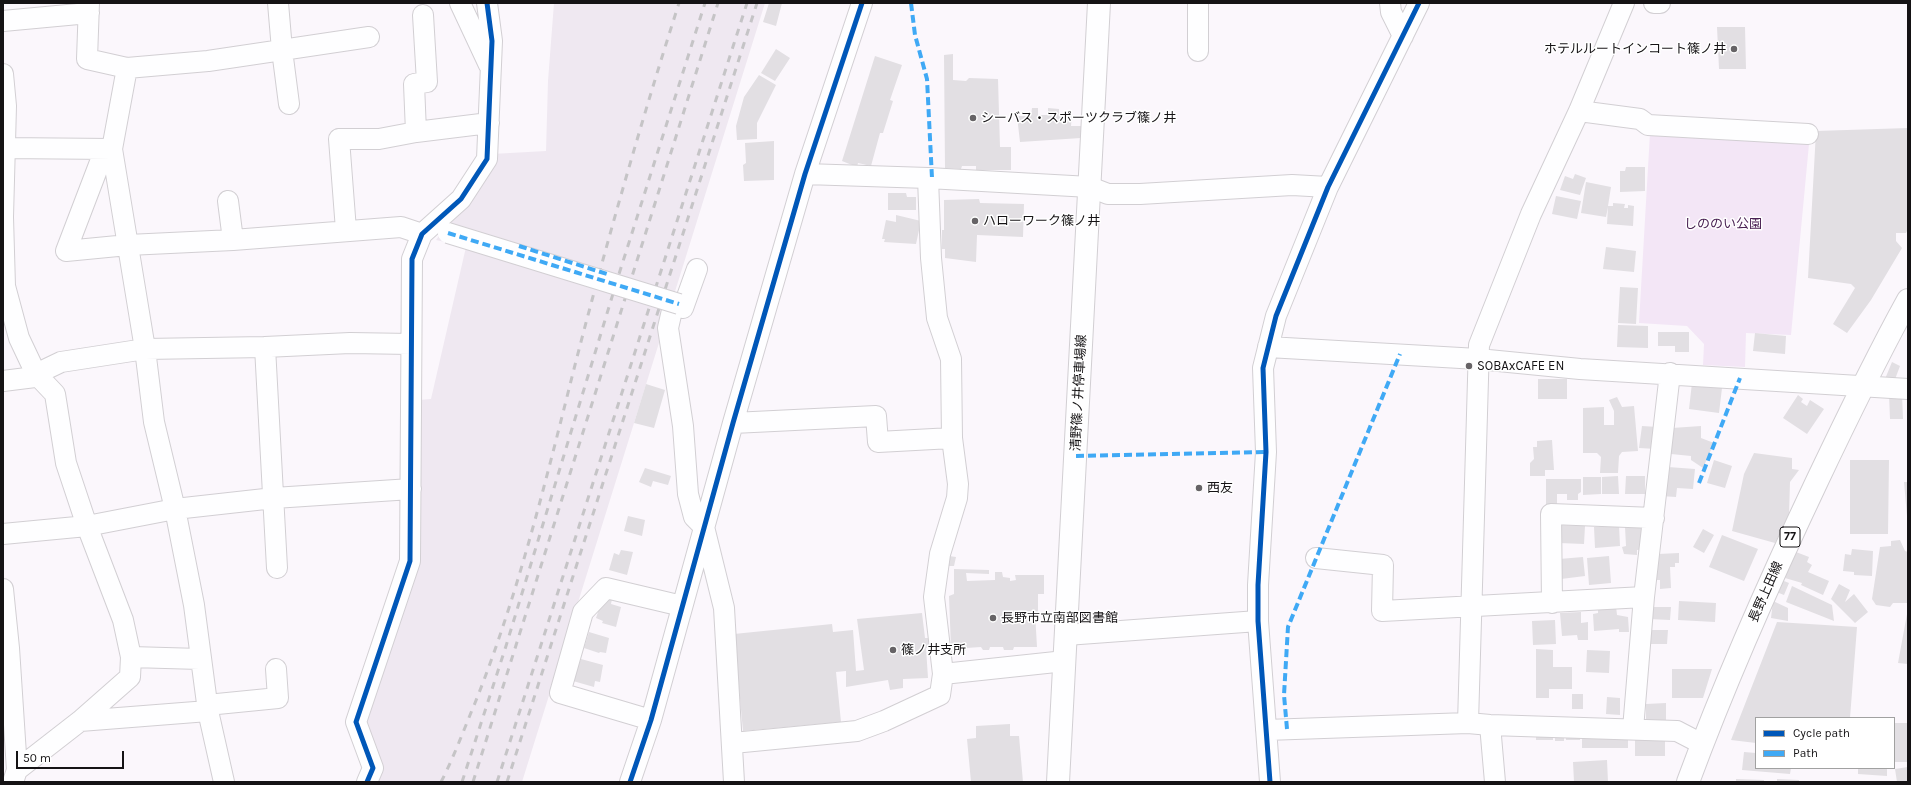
<!DOCTYPE html>
<meta charset="utf-8">
<style>
body{margin:0}
#map{position:relative;width:1911px;height:785px;overflow:hidden;background:#fbf7fc;font-family:Karla,sans-serif}
canvas{display:block}
.frame{position:absolute;inset:0;border:4px solid #151315;pointer-events:none}
.legend{position:absolute;left:1755px;top:717px;width:140px;height:52px;box-sizing:border-box;background:#fff;border:1px solid #a1a1a1;margin:0;padding:5px 7px;list-style:none;font-size:12px;color:#151315}
.legend li{display:flex;align-items:center;gap:8px;height:20px}
.legend b{width:20px;border:1px solid #a1a1a1}
.scale{position:absolute;left:16px;top:751px;width:108px;height:18px;box-sizing:border-box;border:2px solid #151315;border-top:0;padding-left:5px;font-size:12px;line-height:14px;white-space:nowrap;color:#151315;-webkit-text-stroke:3px #fff;paint-order:stroke}
</style>
<div id="map">
<canvas width="1911" height="785"></canvas>
<div class="frame"></div>
<ul class="legend">
<li><b style="height:5px;background:#0057b8"></b>Cycle path</li>
<li><b style="height:5px;background:#3fa9f5"></b>Path</li>
</ul>
<div class="scale">50 m</div>
</div>
<script>
const ctx = document.querySelector('canvas').getContext('2d');
ctx.lineJoin = 'round';
function paint(path, color) {
  ctx.fillStyle = color;
  ctx.fill(path, 'evenodd');
}
function trace(path, color, width, dash) {
  ctx.strokeStyle = color;
  ctx.lineWidth = width;
  ctx.lineCap = dash ? 'butt' : 'round';
  ctx.setLineDash(dash || []);
  ctx.stroke(path);
}
function drawText(font, color, halo, rows, align = 'center') {
  ctx.font = font + ' Karla,"Noto Sans JP",sans-serif';
  ctx.lineWidth = 3;
  ctx.setLineDash([]);
  ctx.textBaseline = 'middle';
  ctx.strokeStyle = halo;
  ctx.fillStyle = color;
  for (const [text, x, y, turn = 0] of rows) {
    ctx.save();
    ctx.translate(x, y);
    ctx.rotate((+turn || 0) * Math.PI / 180);
    ctx.textAlign = isNaN(turn) ? turn : align;
    if (halo) ctx.strokeText(text, 0, 0);
    ctx.fillText(text, 0, 0);
    ctx.restore();
  }
}
paint(new Path2D(`
 M554 3H765L522 782H374L362 721 395 624 419 400 431 399 466 247 436 240 461 207 492 154 546 151 548 81Z`), '#efe8f1');
paint(new Path2D(`
 M1650 133 1809 144 1791 335 1746 333 1745 367 1703 365 1704 344 1687 326 1639 323Z`), '#f3e6f6');
paint(new Path2D(`
 M769 3H782L776 26 763 22Z
 M1717 27H1745L1746 69H1719Z
 M776 49 790 58 775 81 761 73Z
 M953 54V80L966 81 969 78 998 79 1000 147H1011V170H976V166H962L961 169 945 168 944 55Z
 M875 56 902 65 890 100 893 101 883 133H880L871 166 858 163 857 167 842 161Z
 M759 75 776 85 757 123V139L737 140 736 126 744 97Z
 M1032 108H1038V115H1048V108L1059 109V113L1072 112 1071 126H1081V138L1020 142 1017 116H1031Z
 M1908 128 1907 195 1908 196V229L1906 233H1896V241L1902 248 1871 300 1847 333 1833 324 1855 288 1851 284 1808 278 1816 131Z
 M774 141V180L744 181 743 165 746 163 745 143Z
 M1626 167H1645V191L1620 192V171H1625Z
 M1575 174 1586 178 1580 195 1560 190 1565 176 1573 179Z
 M1586 182 1611 187 1608 206H1613V203L1625 204 1624 208H1628V205L1634 206 1633 226 1607 224 1608 207 1606 217 1581 213Z
 M888 193H906L907 197H916V210H888Z
 M1556 196 1581 201 1577 219 1552 214Z
 M979 199 980 203 1024 204 1023 237 977 235 976 262 945 258V249H942V230H944V200Z
 M896 215 921 221 916 244 884 242 885 239H882L886 220 896 222Z
 M1606 247 1636 251 1634 272 1603 269Z
 M1620 287 1638 288 1636 324 1618 323Z
 M1618 325 1648 326V348L1617 347Z
 M1658 332H1689V352H1675V346H1658Z
 M1755 333 1786 336 1785 354 1753 351Z
 M1892 362 1900 366 1894 382 1885 379Z
 M1538 379H1567V399H1538Z
 M1692 383 1722 388 1719 413 1689 409Z
 M646 384 665 390 654 428 634 423Z
 M1889 394H1902L1903 419H1890Z
 M1798 395 1803 399 1801 402 1807 406 1810 400 1824 409 1807 434 1783 418Z
 M1617 397 1622 407 1634 406 1638 451 1622 452 1619 456 1618 473H1600L1601 457 1597 453H1583V408L1604 407V425H1614V411L1609 400Z
 M1642 426 1658 427 1656 449 1639 448Z
 M1701 426V438L1714 443 1703 468 1691 460V456L1671 454 1672 428Z
 M1552 440 1554 470H1545V476H1530V463L1534 459 1533 447H1537V441Z
 M1754 453 1792 458V469L1799 470 1790 482 1789 515 1775 543 1732 531 1744 474Z
 M1714 460 1732 466 1725 488 1707 483Z
 M1850 460H1889L1888 534H1850Z
 M1668 467 1695 469 1693 489 1677 488 1676 497 1660 496Z
 M645 468 671 476 668 485 653 481 651 487 639 482Z
 M1618 476 1619 494H1602V477Z
 M1626 476H1645V494H1625Z
 M1583 477H1601V494L1583 495Z
 M1546 479H1581V492L1578 494V500H1567V494H1557V508H1546Z
 M1904 482H1908V516H1907Z
 M628 516 645 520 642 536 624 531Z
 M1559 525 1585 526 1584 544 1559 543Z
 M1619 525 1620 546 1595 548 1594 527Z
 M1647 525 1648 549 1637 550V555L1624 554 1622 547 1626 546 1625 527Z
 M1703 529 1714 535 1704 553 1693 547Z
 M1722 535 1758 549 1744 581 1709 567Z
 M1900 540 1905 551 1908 552V603H1893L1890 607 1876 605 1872 599 1880 547 1891 546V541Z
 M1852 549 1873 551 1872 576 1854 575V572L1843 571 1845 554 1851 555Z
 M621 550 633 552 627 575 609 570 614 553 619 555Z
 M1796 552 1809 557 1807 562 1812 565 1808 572 1829 581 1823 595 1801 585 1804 579 1802 583 1785 578Z
 M1679 553V563H1675V567H1670L1671 588 1660 589V580H1655L1658 554Z
 M949 556 956 557 954 566H948Z
 M1609 556 1611 583 1589 585 1587 558Z
 M1583 557 1585 576 1561 579 1559 559Z
 M954 569 989 570V574L966 573 967 581 995 580V572H1002L1003 577 1010 578V581L1016 580 1015 575H1044V594H1038V612H1035L1037 647H1014L1013 650H1004L1003 647H990L989 650H983L981 647 966 648V651L954 652 955 647 951 648 949 596 954 594Z
 M1779 579 1789 583 1784 595 1774 591Z
 M1839 584 1850 590 1845 602 1854 594 1868 612 1855 623 1831 599Z
 M1792 586 1832 605 1834 621 1786 602Z
 M603 597 612 599 611 604 621 607 616 627 602 623 603 621 596 618Z
 M1679 601 1716 603 1715 622 1678 620Z
 M1773 601 1788 608V621L1771 618Z
 M1616 606 1617 615 1628 617 1629 632H1619V629L1594 631 1593 614 1598 613V608Z
 M1649 607H1671L1670 620 1649 619Z
 M1581 612V623L1588 622V640H1578L1577 635 1562 636 1560 613Z
 M922 613 925 638H930L931 647 926 648 928 678 903 679V688L890 690 888 680 846 687V671L836 672 841 722 743 731 734 634 832 624 833 632 853 630 856 671 864 670 857 619Z
 M1907 614H1908V664L1898 663Z
 M1555 620 1556 644 1533 645 1532 621Z
 M1777 622 1857 627 1850 718H1756V743L1731 740Z
 M1646 630H1668L1667 644H1646Z
 M589 632 609 638 606 653 600 652 599 653 584 648Z
 M1536 649 1553 650V667H1572V689H1549V698H1536Z
 M1587 650 1610 651 1609 673 1586 672Z
 M581 659 603 665 600 682 595 681 594 687 573 681Z
 M1672 669H1712L1703 698H1672Z
 M1572 694H1583V709H1572Z
 M1607 697 1620 698V715L1606 714Z
 M1666 703V725L1646 726V704Z
 M1894 723H1908V762H1894Z
 M1010 724V736H1019L1023 782H971L967 739 976 738V726Z
 M1536 732H1553V740H1536Z
 M1555 733H1564V741H1555Z
 M1566 733H1580V740H1566Z
 M1628 733V748H1582V734Z
 M1635 738H1665V756H1635Z
 M1744 752 1756 753V768H1791L1790 774 1742 770Z
 M1607 760 1608 782H1574L1573 762Z
 M1908 767V782H1897L1895 769Z
 M1858 768H1887V776L1858 774Z
 M1736 779 1764 780V782H1736Z
 M1777 779 1799 780V782H1777Z`), '#e2dfe3');
const minor = new Path2D(`
 M89 3 87 59 127 68 208 61 282 50 278 3
 M460 3 489 65
 M1198 3V51
 M1390 3 1391 12 1403 36
 M1654 3H1660
 M3 21 89 13
 M127 68 112 149 145 349 154 422 175 509 194 605 208 711 224 782
 M3 74 6 106 3 217 5 286 19 338 36 374 55 394 66 463 87 526 123 620 131 657 200 659
 M289 104 282 50 369 37
 M1579 111 1640 119 1648 125 1808 134
 M416 132 414 84 427 82 423 15
 M3 148 112 149
 M105 149 66 251 128 245 233 240 401 227 422 234
 M805 174 928 178 1090 187 1108 194H1140L1292 185 1328 187
 M228 201 233 240
 M346 230 339 139H379L416 132 489 123
 M697 269 683 308 673 306 668 328 683 426 688 494 694 517 704 527 724 608 734 782
 M265 347 277 568
 M1268 347 1478 359 1580 369 1908 389
 M3 381 35 377 36 374 61 362 145 349 265 347 350 343 411 344
 M733 423 876 416 878 442 952 438
 M3 534 87 526 175 509 274 498 411 489
 M1316 558 1383 565 1382 611 1644 597
 M3 589 9 648 17 770 13 782
 M1552 603 1551 514 1654 518
 M1066 635 1258 621
 M943 674 1065 661
 M207 705 278 698 276 669
 M651 720 560 693 583 612 606 588 682 606
 M80 721 208 711
 M1468 723 1479 345 1531 214 1579 111 1624 3
 M1490 725 1495 782
 M1633 729 1644 597 1670 373
 M1266 730 1468 723 1490 725 1677 731 1702 744
 M733 743 857 731 884 721 940 695 943 674 934 597 940 554 957 498 958 484 952 438 951 359 937 318 931 258 928 178
 M17 770 80 721 130 677 131 657
 M367 782 373 768 356 722 410 561 412 259 422 234 461 199 487 159 492 41 487 3
 M630 782 651 720 733 423 805 174 862 3
 M1270 782 1258 621V585L1266 452 1263 368 1276 316 1328 187 1419 3`);
const major = new Path2D(`
 M1058 782 1099 3
 M1688 782C1726 679 1771 578 1818 479 1847 418 1876 358 1908 300`);
trace(minor, '#d2cfd3', 22);
trace(major, '#d2cfd3', 24);
trace(minor, '#fefeff', 20);
trace(major, '#fefeff', 22);
trace(new Path2D(`
 M441 782C454 757 464 729 475 703 519 593 547 476 576 361 607 241 641 122 679 3
 M462 782 506 646 619 274 705 3
 M473 782 718 3
 M497 782 747 3
 M507 782 757 3`), '#c5c4c6', 3, [7, 7]);
const minorBridge = new Path2D(`
 M448 233 679 304`);
trace(minorBridge, '#d2cfd3', 22, []);
trace(minorBridge, '#fefeff', 20);
trace(new Path2D(`
 M911 3 915 35 927 79 932 178
 M448 233 679 304
 M519 246 610 275
 M1076 456 1266 452
 M1699 483 1740 378
 M1287 729 1284 695 1288 627 1400 354`), '#3fa9f5', 4, [8, 4]);
trace(new Path2D(`
 M367 782 373 768 356 722 410 561 412 259 422 234 461 199 487 159 492 41 487 3
 M630 782 651 720 733 423 805 174 862 3
 M1270 782 1258 621V585L1266 452 1263 368 1276 316 1328 187 1419 3`), '#0057b8', 5);
for (const [x, y, r, color] of [
 [1734,49,4,"#666366"],
 [973,118,4,"#666366"],
 [975,221,4,"#666366"],
 [1469,366,4,"#666366"],
 [1199,488,4,"#666366"],
 [993,618,4,"#666366"],
 [893,650,4,"#666366"]
]) {
  const dot = new Path2D();
  dot.arc(x, y, r, 0, 2 * Math.PI);
  ctx.fillStyle = color;
  ctx.fill(dot);
  trace(dot, '#fff', 1.5);
}
for (const [x, y, w] of [
 [1790,537,20]
]) {
  const box = new Path2D();
  box.roundRect(x - w / 2, y - 10, w, 20, 3);
  ctx.fillStyle = '#fff';
  ctx.fill(box);
  trace(box, '#151315', 1);
}
drawText('bold 12px', '#151315', null, [
 ["77",1790,537]
]);
drawText('13px', '#151315', '#fff', [
 ["ホテルルートインコート篠ノ井",1726,49,"right"],
 ["シーバス・スポーツクラブ篠ノ井",981,118],
 ["ハローワーク篠ノ井",983,221],
 ["SOBAxCAFE EN",1477,366],
 ["西友",1207,488],
 ["長野市立南部図書館",1001,618],
 ["篠ノ井支所",901,650]
], 'left');
drawText('13px', '#492153', '#fff', [
 ["しののい公園",1723,224]
]);
drawText('13px', '#151315', '#fff', [
 ["清野篠ノ井停車場線",1079,393,-87],
 ["長野上田線",1766,592,-66]
]);
</script>
